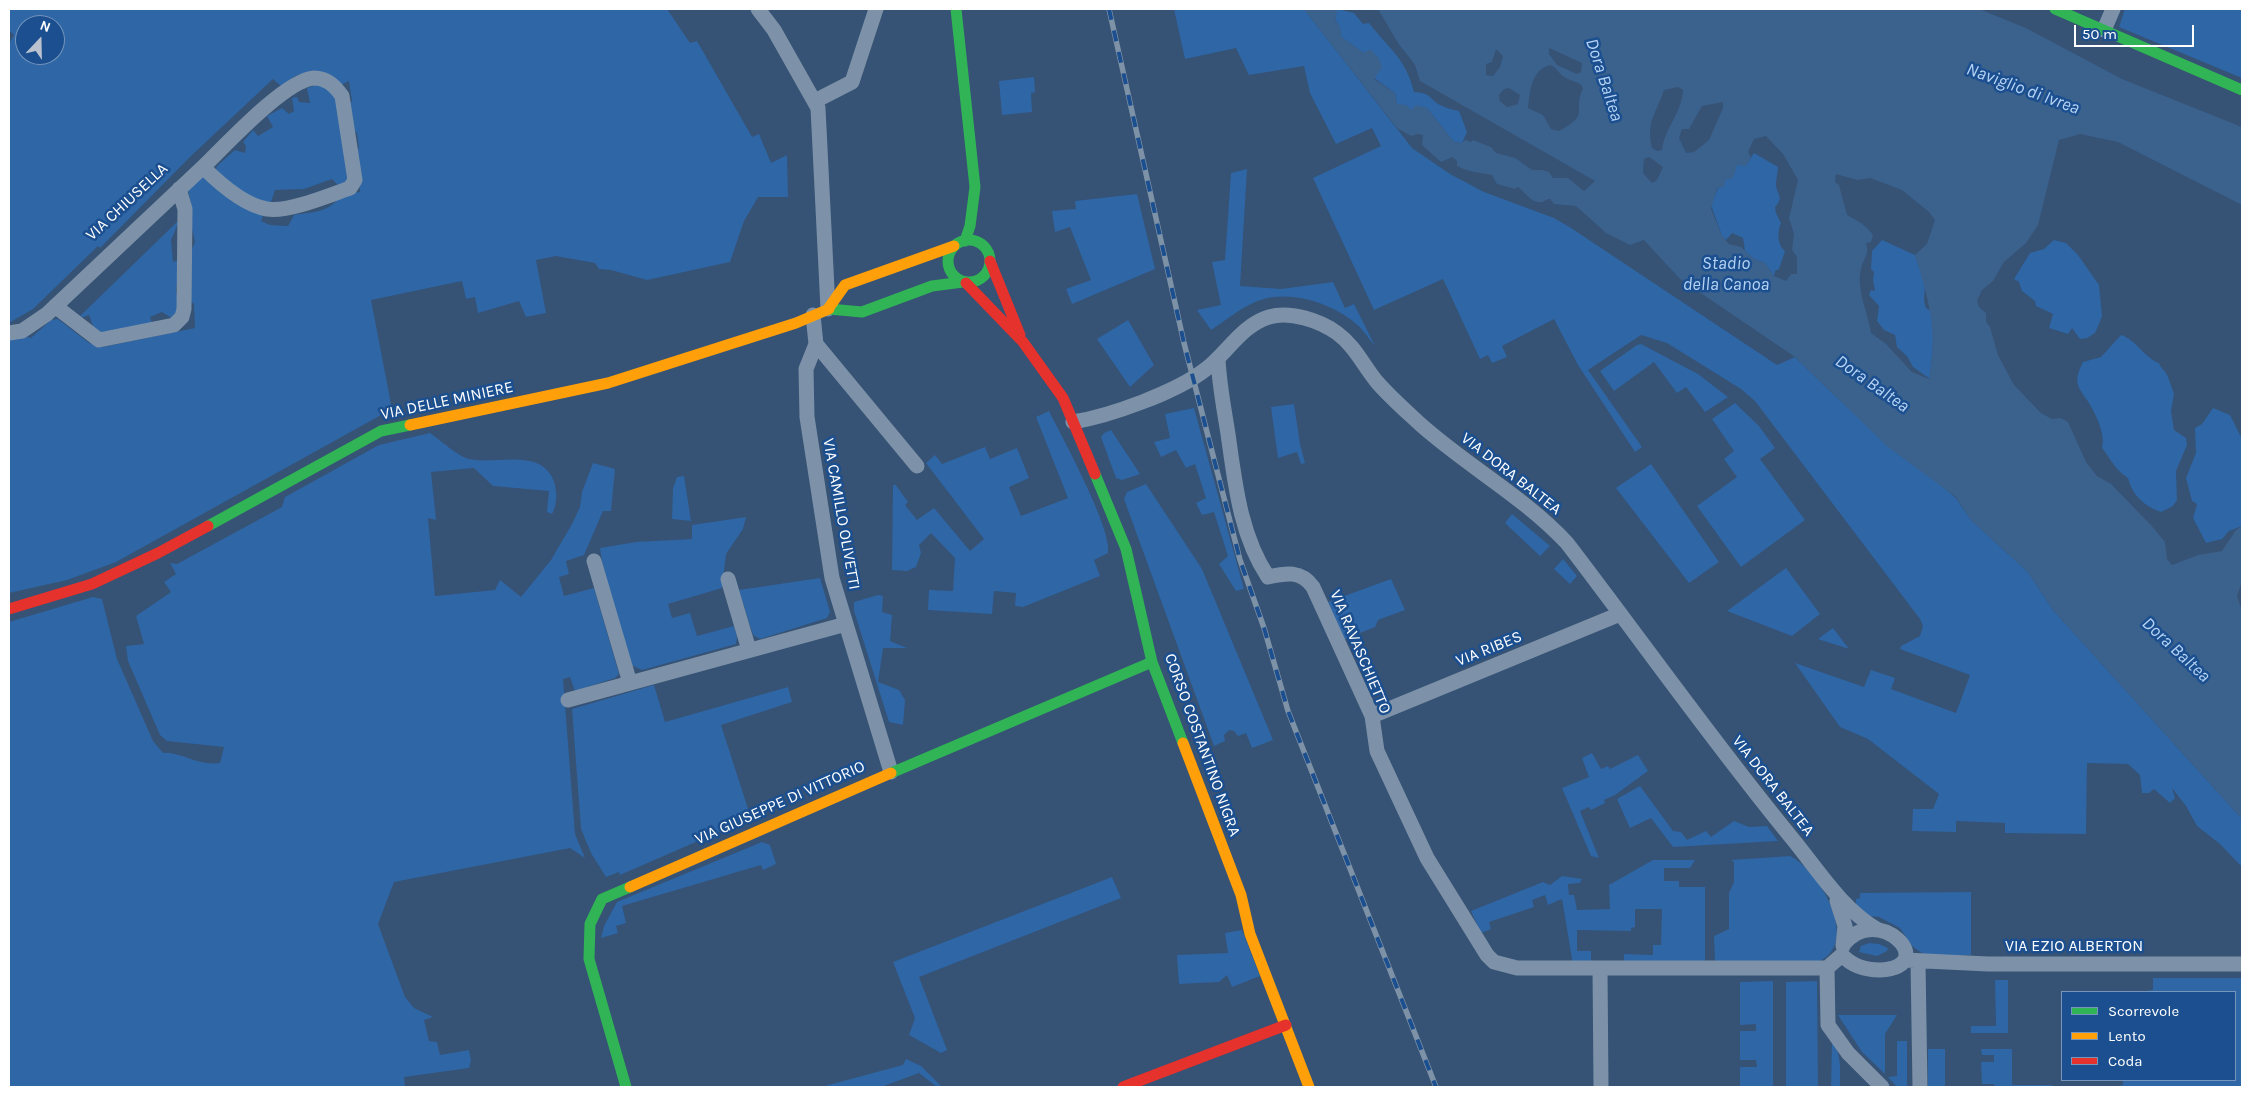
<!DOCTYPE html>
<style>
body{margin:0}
#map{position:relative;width:2251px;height:1096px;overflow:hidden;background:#365274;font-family:Karla,sans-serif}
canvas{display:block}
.frame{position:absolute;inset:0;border:10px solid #fff;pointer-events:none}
.legend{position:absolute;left:2061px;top:991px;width:175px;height:90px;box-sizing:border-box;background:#1b4f8f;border:1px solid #7695bc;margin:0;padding:6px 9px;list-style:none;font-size:15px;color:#fff}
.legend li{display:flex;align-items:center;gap:10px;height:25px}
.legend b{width:25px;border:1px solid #7695bc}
.north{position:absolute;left:15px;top:15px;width:50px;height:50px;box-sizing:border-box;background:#1b4f8f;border:1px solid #7695bc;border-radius:50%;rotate:21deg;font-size:14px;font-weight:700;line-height:20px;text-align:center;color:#fff}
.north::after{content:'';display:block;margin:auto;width:18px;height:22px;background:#b9c2ce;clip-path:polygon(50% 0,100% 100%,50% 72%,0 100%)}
.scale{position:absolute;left:2074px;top:25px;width:120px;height:22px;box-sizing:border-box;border:2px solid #fff;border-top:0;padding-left:6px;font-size:15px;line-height:18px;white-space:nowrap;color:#fff;-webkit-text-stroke:4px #1b4f8f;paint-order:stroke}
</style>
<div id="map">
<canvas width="2251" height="1096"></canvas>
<div class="frame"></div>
<ul class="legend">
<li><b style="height:6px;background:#30b455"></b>Scorrevole</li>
<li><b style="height:6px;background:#ff9f0a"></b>Lento</li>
<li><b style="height:6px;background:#e5322d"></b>Coda</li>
</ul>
<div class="north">N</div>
<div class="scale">50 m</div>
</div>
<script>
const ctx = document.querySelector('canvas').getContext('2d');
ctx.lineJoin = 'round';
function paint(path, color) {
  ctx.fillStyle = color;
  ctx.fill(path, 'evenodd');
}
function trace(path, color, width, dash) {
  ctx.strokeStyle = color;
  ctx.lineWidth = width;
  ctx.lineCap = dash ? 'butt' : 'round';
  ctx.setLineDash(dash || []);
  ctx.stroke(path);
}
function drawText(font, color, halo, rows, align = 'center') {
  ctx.font = font + ' Karla,sans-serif';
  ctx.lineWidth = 5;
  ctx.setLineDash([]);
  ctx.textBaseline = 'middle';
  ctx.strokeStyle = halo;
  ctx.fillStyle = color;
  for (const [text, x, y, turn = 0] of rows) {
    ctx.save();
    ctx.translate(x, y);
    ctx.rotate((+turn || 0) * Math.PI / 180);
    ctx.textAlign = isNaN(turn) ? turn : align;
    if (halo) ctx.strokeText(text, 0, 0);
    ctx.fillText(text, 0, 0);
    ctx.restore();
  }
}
paint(new Path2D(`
 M9 9H667L690 43 697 41 752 137 759 134 771 163 787 155 788 197H758L744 221 730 262 647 280 611 270 599 269 595 263 556 256 536 260 546 313 526 317 519 301 478 313 475 297 466 299 462 281 371 300 392 409 116 562 67 580 9 593V339L23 336 31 338 51 320 58 319 89 343 103 347 195 328 194 304 189 299 191 251 195 242 189 215 192 208 188 190 204 175 260 212 263 216 261 221 270 225 288 226 294 215C317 211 326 214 343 194L360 192 356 151 359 148 357 133 352 129 348 104 352 101 349 81 341 85 300 74 292 78 283 88 273 79 191 156 100 248 98 246 33 309 9 323V44L14 35 9 30ZM25 25H55V55H25Z
 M1174 9H1304L1412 148 1450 174 1484 192 1554 218 1571 228 1777 365 1795 357 1834 395 1956 498 1971 520 2028 572 2053 610 2242 819V867L2220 844 2197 826 2186 806 2172 788 2175 798 2170 803 2154 789 2149 793H2142L2140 775 2128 764 2087 763 2086 834 2005 833V823L1956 821V832L1912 831 1913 809H1933L1939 794 1868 739 1840 727 1795 663 1864 687 1871 670 1895 678 1891 689 1956 713 1970 675 1900 649 1901 646 1920 636 1923 626 1920 619 1755 401 1741 389 1667 343 1641 335 1588 370 1642 447 1635 452 1578 365 1554 319 1502 346 1507 357 1492 363 1488 355 1480 359 1443 279 1374 310 1313 178 1381 146 1372 128 1336 144 1310 93 1304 66 1249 75 1236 48 1185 59Z
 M1337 9 1354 13 1363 24 1369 23C1390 50 1405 57 1414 92 1433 93 1429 100 1442 106 1447 108 1453 110 1459 111L1467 132 1462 143 1454 142 1427 108 1411 110 1397 104 1395 93 1374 78 1364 53 1341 37 1340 28 1335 19Z
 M2125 9H2242V78L2119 27Z
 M1034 77 1035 92 1031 93 1032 112 1002 115 999 81Z
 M320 84 336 94 352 178 339 186 332 179 304 189 275 190 271 202C250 205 230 186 215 174L217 166 235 150 245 153 246 146 243 142 253 130 258 136 273 127 267 116 282 108 289 114 294 111 292 98 297 97 299 102 310 103 307 88Z
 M1754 153 1778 167C1778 173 1776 178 1776 184 1776 194 1785 197 1775 207L1776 213 1781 223C1777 231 1777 245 1785 251L1779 269 1775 271 1774 276 1765 263 1754 259 1745 251 1743 238 1732 233 1726 240 1722 236 1711 205 1718 188 1737 165H1746Z
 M1247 169 1240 286 1281 289 1333 282 1345 308 1354 304 1375 346C1368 338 1363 329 1355 323 1332 304 1294 291 1264 299 1245 304 1228 319 1211 330L1197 310 1221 305 1212 262 1225 260 1231 173Z
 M1137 194 1155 269 1072 304 1066 289 1091 280 1070 227 1055 232 1052 211 1076 209 1075 201Z
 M180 219 171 240 173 262 179 260 176 292 181 303 173 319 162 312 150 317 153 326 97 337 89 315 77 319Z
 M1882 240 1915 255 1925 285 1924 301 1926 308 1931 311 1934 332 1930 379 1913 367 1907 356 1897 347 1895 335 1884 330 1877 321 1879 306 1869 295 1871 290 1875 291 1873 280 1874 272 1871 269 1872 251Z
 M2054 240 2066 243 2078 255 2099 285 2102 316 2099 324 2095 333 2087 338 2080 339 2072 328 2068 334 2049 328 2053 314 2036 306 2035 301 2022 291 2019 282 2014 279 2030 253 2044 249Z
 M1128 320 1154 365 1130 387 1097 339Z
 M2121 335C2137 340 2143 357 2159 363 2161 369 2166 371 2168 377 2170 383 2172 388 2174 394L2171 411 2174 430 2186 438 2187 445 2176 471 2177 500 2173 506 2161 512C2145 507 2132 495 2128 478 2115 470 2111 459 2102 448 2106 434 2095 412 2087 400 2076 385 2074 380 2083 362L2101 357Z
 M1641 344 1698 374 1728 397 1705 412 1686 387 1677 393 1654 362 1614 391 1600 371 1637 345Z
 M1735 403 1759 426 1775 448 1760 459 1805 520 1741 567 1697 506 1737 477 1724 459 1734 451 1712 419Z
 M1294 404 1300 444 1305 463 1301 464 1297 452 1278 458 1271 407Z
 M1194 408 1244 589 1236 591 1219 564 1228 556 1214 512 1202 515 1196 503 1206 498 1195 464 1186 468 1176 450 1161 457 1154 442 1170 438 1165 414Z
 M2213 408 2230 415 2242 439V526L2229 531 2222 539 2206 543 2193 518 2197 504 2192 501 2186 478 2196 453 2195 428 2202 424Z
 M1049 411C1062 437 1113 530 1108 553L1094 560 1100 576 1023 607 1015 606 1016 593 994 591 992 614 928 610 929 590 953 591 955 558 931 533 919 545 921 553 916 567 907 571 892 570 893 486 895 484 908 502 905 505 917 520 934 508 970 551 984 539 926 463 935 455 942 464 985 447 990 459 1017 448 1029 478 1009 487 1021 516 1068 498 1036 417Z
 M1111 430 1140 474 1122 480 1116 478 1101 437 1104 433Z
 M430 433C440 440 459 457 469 459 496 465 545 446 555 485 557 495 557 505 552 514L547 512 549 491 493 486 474 468 431 472 436 520 428 518 435 596 495 590 500 580 521 597 551 560 572 524 580 507 582 492 593 463 615 469 611 511H603L584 555 566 561 569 574 559 577 564 596 594 588 619 674 615 678 575 691 570 677 563 679 575 834 585 858 570 848 394 882 378 924 405 997 414 1008 433 1017 424 1020 429 1041 437 1042 440 1055 469 1050 471 1061 469 1068 404 1077 405 1087H9V622L93 597 102 599 117 659 153 741 163 753C180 751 196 766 220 763L224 747 167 741 160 735 128 661 126 646 144 644 136 616 171 592 164 582 176 574 170 563 177 564 282 507 285 497 379 445Z
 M1651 464 1719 562 1689 583 1616 488Z
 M684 476 691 521 672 519 673 488 677 477Z
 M1146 484 1202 569 1273 740 1252 748 1246 733 1238 736 1234 731 1229 730 1224 735 1225 741 1214 746 1124 499 1127 492Z
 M1512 514 1550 546 1540 556 1505 523Z
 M746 517 743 529 726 554 722 588 668 604 672 618 690 613 697 636 734 626 737 637 736 644 642 670 631 665 603 569 600 548 636 542 692 539V525Z
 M1563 559 1577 576 1570 584 1554 569Z
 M1786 568 1820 614 1792 636 1727 611Z
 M820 578 830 612 827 618 760 639 753 635 739 590Z
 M1391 579 1405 610 1378 620 1375 627 1343 640 1328 602Z
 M878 595 883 596 882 612 892 615 890 641 907 648H883L878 682 899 690 905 700 903 725 889 722 854 611V602Z
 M1833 628 1849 649 1818 639Z
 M654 685 665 722 788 687 792 702 721 725 751 818 620 875 619 872 606 877 591 853 581 829 572 709Z
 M1592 753 1601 769 1608 766 1610 769 1638 755 1648 771 1615 795 1604 800 1605 803 1591 810 1589 807 1580 811 1599 858 1591 856 1562 788 1589 777 1582 758Z
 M1640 786 1673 831 1681 832 1687 840 1706 831 1711 837 1734 821 1749 827 1767 826 1778 841 1673 847 1651 818 1630 828 1617 799Z
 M762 842 770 845 776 864 763 870 761 865 622 906 626 923 616 926 618 933 601 938 604 926 617 902Z
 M1790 856C1818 869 1861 941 1820 961L1715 962 1714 936 1729 929V893L1734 882V862L1731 860Z
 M1653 860H1695L1690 868H1664V881H1679V887H1705V962L1624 964V954L1653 955V945H1661L1662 909H1635V927L1631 928V931L1577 930V951H1591V965H1573L1562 899 1548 905 1545 895 1532 900 1534 907 1489 922 1491 929 1481 933 1471 911 1543 882 1550 885 1562 876 1582 879 1580 883 1568 884 1569 895H1574L1577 910 1610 909 1609 885Z
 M1112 877 1121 898 919 977 947 1050 941 1053 909 1035 915 1018 893 962Z
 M1971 892V955H1930L1922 953 1912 946 1900 928 1879 917 1868 916 1856 906V899L1860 898V893Z
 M1242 930 1260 976 1232 987 1227 975 1219 982 1179 984 1177 955 1228 953 1225 933Z
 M1869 943 1879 944 1888 948 1887 951 1877 956 1859 952 1861 946Z
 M2153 978H2242V1087H2111L2123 1085V1080H2235V992H2137L2153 990Z
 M1995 980H2008V1033H1971V1026H1996Z
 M1773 981V1087H1740V1067H1757L1756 1060H1740V1031H1756V1024L1740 1025V982Z
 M1817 981 1818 1087H1786V982Z
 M1838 1015H1897L1885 1034V1074L1862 1052Z
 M1832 1041C1842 1054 1840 1071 1840 1087H1831Z
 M1897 1041H1907V1087H1897L1888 1077 1897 1076Z
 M1928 1049H1945V1087H1928Z
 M1981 1049H2012V1085H2052V1087H1994V1084H1982L1981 1062H1994V1055H1982Z
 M906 1059 921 1066 942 1087H937L919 1073 881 1087H821L903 1065Z`), '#2f66a5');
paint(new Path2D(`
 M1304 9H1338L1335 19 1340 28 1341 37 1364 53 1370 49 1378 57 1382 67 1374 79 1395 93 1397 104 1406 105 1411 110 1416 105 1427 108 1454 142 1462 143 1465 140 1471 142 1473 140 1491 147 1496 153 1515 158 1532 170H1542L1549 172 1553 178H1568L1584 191 1595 181 1420 81 1415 65 1398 43 1378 9H1979L2026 28 2122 79 2242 127V205L2118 142 2080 134 2059 140 2038 225 2026 243 2004 262 1993 281 1982 290 1977 301 1979 307 1986 313V322L1990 327 1998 355 2014 385 2041 413 2052 419 2061 418 2068 422 2086 462 2097 476 2111 484 2151 525 2165 542 2167 559 2172 565 2198 555 2222 551 2236 530 2242 526V582L2237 596 2242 611V819L2053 610 2028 572 1971 520 1956 497 1888 447 1795 357 1680 279 1644 240 1630 245 1606 233 1576 206 1554 204 1550 199C1547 199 1545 201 1542 202 1531 204 1525 192 1518 187L1515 189 1497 184 1492 175C1480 173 1469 172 1457 166V161L1452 157 1441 162 1422 145 1423 135 1417 134 1411 136 1397 128ZM1549 48 1582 63 1581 72 1577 74 1557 65 1549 54ZM1496 49 1503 56 1500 67 1493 76 1486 75V64L1492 62ZM1550 65C1557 67 1559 75 1566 78 1572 82 1580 81 1583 88 1572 113 1591 114 1559 131L1551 129 1543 115 1528 108C1530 92 1531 70 1550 65ZM1678 87 1683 90C1682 113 1664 129 1662 150L1657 151 1652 148C1646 120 1656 115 1664 90ZM1509 88 1520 95 1518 104 1507 107 1500 101 1499 95 1504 89ZM1723 102V108L1709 140 1694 152 1686 153 1679 138 1682 129H1689L1702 106ZM1766 136 1783 154 1798 180 1789 218 1794 234 1792 250 1797 257V274H1791L1786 281 1774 276 1765 263 1754 259 1741 247 1729 244 1722 236 1711 209 1717 188 1724 187 1725 180 1733 178 1737 165 1746 166 1751 157 1748 152 1754 139ZM1649 157 1663 167 1657 180 1652 183 1643 173 1644 159ZM1836 174 1857 180 1870 178 1902 190 1929 212 1935 220 1927 244 1915 255C1929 300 1938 331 1929 379L1912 372 1886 344 1871 333C1868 312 1856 290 1861 269 1863 258 1870 256 1866 243L1871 242 1873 235C1867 226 1857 220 1847 215L1839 185 1835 182Z`), '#3b618d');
trace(new Path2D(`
 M758 9 774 30 818 108 828 309
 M2104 30 2113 9
 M815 101 852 82 876 9
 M55 306 99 340 174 325 182 317 184 309 185 209 179 189
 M813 315 816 344 806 369 807 417 832 578 891 772
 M9 333 22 331 47 314 203 167C219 183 243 205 267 209 287 213 330 195 350 188L355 180 342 96C335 86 327 78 314 78 285 80 225 146 203 167
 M816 344 917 466
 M1218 358C1219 384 1224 408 1228 434 1235 483 1240 535 1268 577 1286 573 1301 570 1313 587L1372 716 1377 751 1427 858 1487 955 1494 962 1517 968H1827L1842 955
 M1073 422C1110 416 1177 392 1206 369 1227 353 1242 325 1269 317 1290 311 1319 320 1337 333 1355 346 1363 365 1377 382 1390 397 1406 411 1420 424 1467 466 1524 497 1567 543 1642 641 1713 742 1791 837 1819 871 1840 907 1878 930
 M594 561 630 683
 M728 579 749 650
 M568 700 846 624
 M1372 716 1620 614
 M1837 901 1845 926 1843 946
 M1842 955C1852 966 1864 970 1880 970 1942 967 1878 900 1843 945
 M1905 960 1988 964H2242
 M1918 962 1920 1087
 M1600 968 1601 1087
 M1827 968 1828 1025 1848 1053 1882 1087`), '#7d92a8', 15);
trace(new Path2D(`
 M956 9 975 187 970 226 965 241
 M2055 9 2242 90
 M948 261a21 21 0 1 1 42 0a21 21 0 1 1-42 0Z
 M829 309 862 312 932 286 963 282
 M1095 474 1126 549 1152 662
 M208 526 381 431 410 425
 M891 773 1152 662 1183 743
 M626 1087 589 959 590 924 602 899 630 887`), '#30b455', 11);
trace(new Path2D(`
 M828 309 845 285 954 246
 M410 425 608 383 796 323 829 309
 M1183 743 1241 895 1250 934 1309 1087
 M630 887 891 773`), '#ff9f0a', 11);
trace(new Path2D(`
 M990 261 1020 335
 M966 283 1023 342 1063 398 1095 474
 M9 609 92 584 158 553 208 526
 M1123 1087 1286 1025`), '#e5322d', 11);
const rail = new Path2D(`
 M1109 9 1184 343 1240 560 1264 628 1288 711 1436 1087`);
trace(rail, '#7e92a7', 5.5);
trace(rail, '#1b4f8f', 4, [11]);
drawText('16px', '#fff', '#1b4f8f', [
 ["VIA CHIUSELLA",127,202,-43],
 ["VIA DELLE MINIERE",447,401,-12],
 ["VIA DORA BALTEA",1511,474,38],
 ["VIA CAMILLO OLIVETTI",841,514,80],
 ["VIA RIBES",1489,649,-22],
 ["VIA RAVASCHIETTO",1360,652,67],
 ["CORSO COSTANTINO NIGRA",1202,745,70],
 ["VIA DORA BALTEA",1773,786,52],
 ["VIA GIUSEPPE DI VITTORIO",780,803,-24],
 ["VIA EZIO ALBERTON",2074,946]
]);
drawText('italic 18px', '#b5d3f5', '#1b4f8f', [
 ["Dora Baltea",1604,80,72],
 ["Naviglio di Ivrea",2023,89,20],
 ["Stadio",1726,264],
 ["della Canoa",1726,285],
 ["Dora Baltea",1872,384,35],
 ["Dora Baltea",2176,650,43]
]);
</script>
